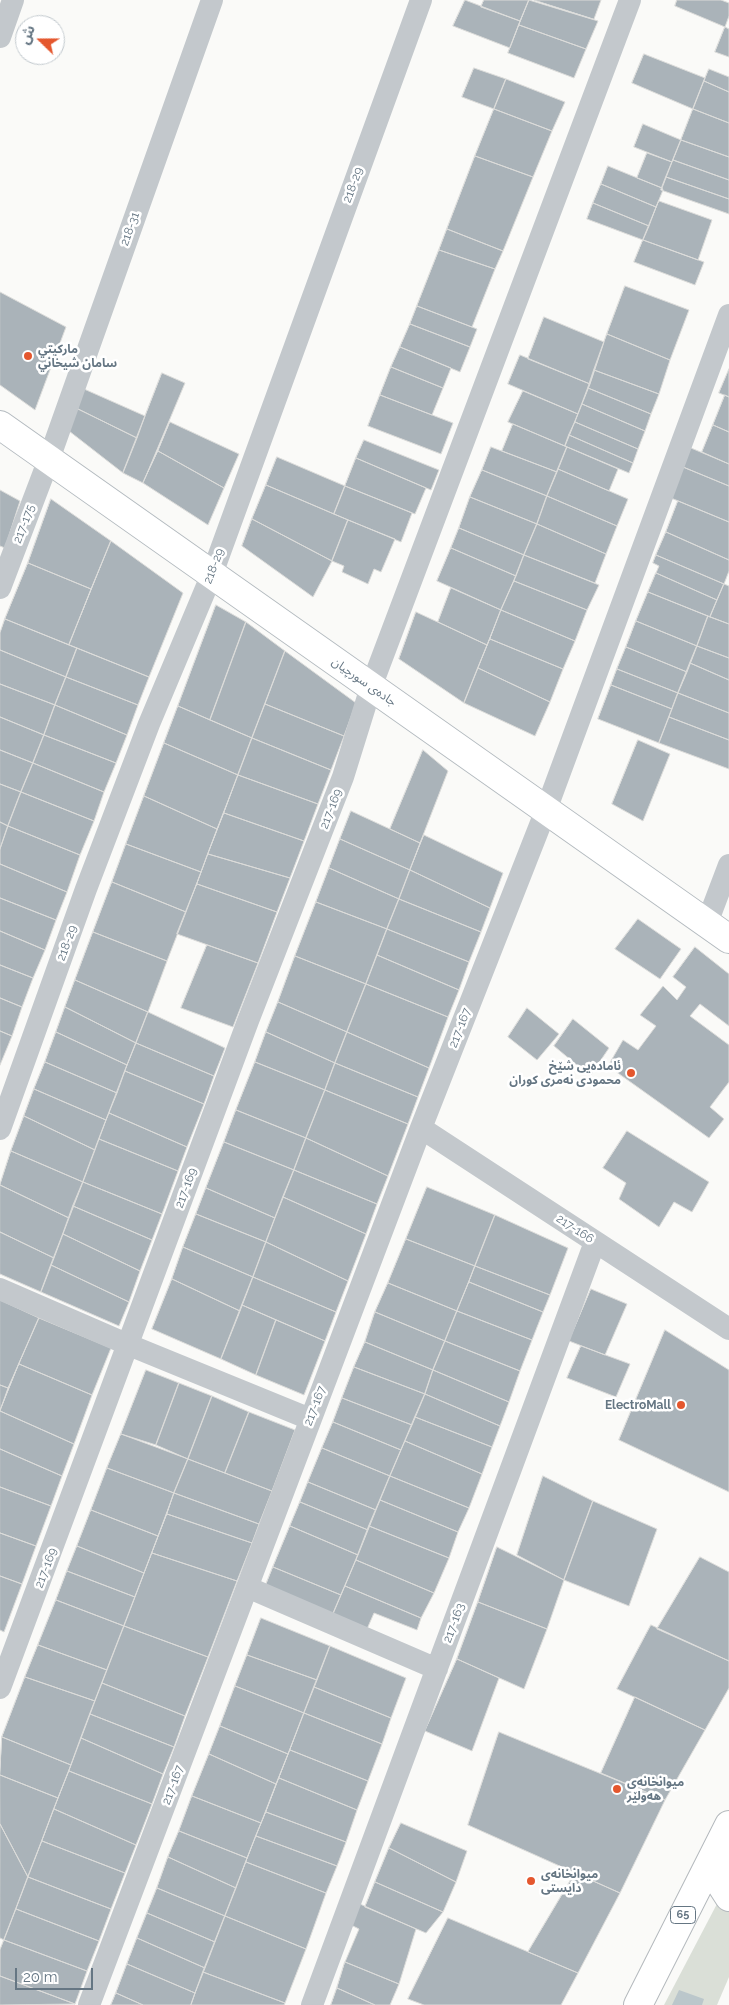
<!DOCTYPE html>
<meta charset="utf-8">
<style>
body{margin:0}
#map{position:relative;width:729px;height:2005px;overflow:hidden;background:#fafaf8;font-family:Raleway,"Noto Sans Arabic",sans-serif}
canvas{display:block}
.north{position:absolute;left:15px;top:15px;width:50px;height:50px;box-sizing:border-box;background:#fff;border:1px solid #c1c8cd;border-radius:50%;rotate:292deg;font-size:14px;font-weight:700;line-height:20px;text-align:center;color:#657683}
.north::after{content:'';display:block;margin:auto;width:18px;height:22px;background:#e4572e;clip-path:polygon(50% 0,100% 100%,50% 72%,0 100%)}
.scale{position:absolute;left:15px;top:1968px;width:78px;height:22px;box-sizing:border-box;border:2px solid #657683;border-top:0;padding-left:6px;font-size:15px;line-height:18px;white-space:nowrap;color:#657683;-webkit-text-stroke:4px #fff;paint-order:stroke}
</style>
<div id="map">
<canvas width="729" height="2005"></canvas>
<div class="north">ش</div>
<div class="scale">20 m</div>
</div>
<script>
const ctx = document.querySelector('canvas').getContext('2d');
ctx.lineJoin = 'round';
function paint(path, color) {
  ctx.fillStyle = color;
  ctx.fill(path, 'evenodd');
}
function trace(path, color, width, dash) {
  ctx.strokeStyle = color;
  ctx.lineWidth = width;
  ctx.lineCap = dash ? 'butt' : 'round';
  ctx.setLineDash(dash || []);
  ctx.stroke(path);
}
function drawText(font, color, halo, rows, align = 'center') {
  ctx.font = font + ' Raleway,"Noto Sans Arabic",sans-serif';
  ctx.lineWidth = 5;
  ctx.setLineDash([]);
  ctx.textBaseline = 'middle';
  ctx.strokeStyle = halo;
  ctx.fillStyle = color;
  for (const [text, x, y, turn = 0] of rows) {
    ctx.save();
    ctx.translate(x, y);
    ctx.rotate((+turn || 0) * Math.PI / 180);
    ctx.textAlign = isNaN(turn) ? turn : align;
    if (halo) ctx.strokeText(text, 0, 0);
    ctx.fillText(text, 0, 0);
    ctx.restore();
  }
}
paint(new Path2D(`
 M719 1900 729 1904V1977L717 2005H664Z`), '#dadfd7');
paint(new Path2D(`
 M679 1990 704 1999 702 2005H672Z`), '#bbc7cb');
const building = new Path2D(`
 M465 0 520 21 510 48 453 26Z
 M484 0H529L520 21 481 7Z
 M529 0 598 21 586 49 519 25Z
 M534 0H601L594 19Z
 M677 0H721L729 3V16L725 27 675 6Z
 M519 25 586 49 574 78 508 53Z
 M725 27 729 29V57L715 52Z
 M644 54 705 78 693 109 632 83Z
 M474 68 506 79 494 109 462 97Z
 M709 69 729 77V92L704 81Z
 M506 79 565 102 552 131 494 109Z
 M704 81 729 92V123L693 109Z
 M494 109 552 131 533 177 475 156Z
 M693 109 729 123V157L681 140Z
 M643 124 681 140 672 162 634 147Z
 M681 140 729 157V180L673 160Z
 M647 153 672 162 662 188 637 178Z
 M475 156 533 177 503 251 447 229Z
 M673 160 729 180V199L666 177Z
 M608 166 662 188 663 190 656 207 601 184Z
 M666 177 729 199V214L661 190Z
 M601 184 656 207 649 226 593 203Z
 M659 201 712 220 698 260 643 240Z
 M593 203 649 226 643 240 587 219Z
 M447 229 503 251 495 269 439 250Z
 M643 240 704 262 695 285 634 262Z
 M439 250 495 269 472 327 417 306Z
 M625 286 689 310 670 360 607 334Z
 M0 292 66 327 35 410 0 385Z
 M417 306 477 329 470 347 410 324Z
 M544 317 604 342 590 384 528 359Z
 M410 324 470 347 460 372 400 347Z
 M607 334 670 360 659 394 594 370Z
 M400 347 451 368 443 388 391 367Z
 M520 355 590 384 578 414 508 384Z
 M391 367 443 388 432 415 380 395Z
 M729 369V397L719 393Z
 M594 370 659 394 651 414 588 388Z
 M162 373 185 383 143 483 123 473Z
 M588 388 651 414 645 431 582 404Z
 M84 389 145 416 137 438 76 408Z
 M523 391 578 414 565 446 508 422Z
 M380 395 453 423 441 454 368 426Z
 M725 395 729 397V432L713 425Z
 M582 404 645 431 638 449 575 422Z
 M76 408 137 438 123 473 69 431Z
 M170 422 239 454 224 488 158 451Z
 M575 422 638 449 633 463 569 435Z
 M513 424 567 447 557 472 502 451Z
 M713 425 729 432V464L702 452Z
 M569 435 633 463 629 473 565 446Z
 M364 440 439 470 431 490 356 458Z
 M491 447 557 472 547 496 482 470Z
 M567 447 618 469 609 491 558 469Z
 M691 448 729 464V486L683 467Z
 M158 451 224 488 208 525 143 483Z
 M277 457 345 486 334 514 266 485Z
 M356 458 426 488 415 514 345 486Z
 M683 467 729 486V522L671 498Z
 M558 469 628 499 617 526 547 496Z
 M482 470 547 496 537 524 470 497Z
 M266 485 348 520 332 561 252 519Z
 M345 486 412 513 401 542 334 514Z
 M0 490 20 501 5 548 0 546Z
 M547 496 617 526 606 554 537 524Z
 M470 497 537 524 524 555 459 528Z
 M51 499 111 541 91 589 28 563Z
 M678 501 729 522V560L666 532Z
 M252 519 332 561 313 597 242 546Z
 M348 520 395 539 381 572 374 569 368 584 342 572 344 566 332 561Z
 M537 524 606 554 595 583 524 555Z
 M459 528 524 555 516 576 451 548Z
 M666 532 729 560V571L724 584 656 555Z
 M111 541 183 593 149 677 69 645Z
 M451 548 516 576 501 610 437 581Z
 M524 555 599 585 587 610 514 581Z
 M656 555 724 584 717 600 656 573 659 566 653 563Z
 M28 563 91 589 69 645 5 619Z
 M656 573 717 600 710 617 648 592Z
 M514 581 587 610 575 641 501 610Z
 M724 584 729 586V624L710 617Z
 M451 588 501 610 487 645 438 622Z
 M648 592 708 616 697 646 636 621Z
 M216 605 246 622 210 720 178 706Z
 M501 610 575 641 563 669 490 639Z
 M416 612 487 645 464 703 399 659Z
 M708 616 729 624V658L697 646Z
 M5 619 77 648 66 677 0 650V633Z
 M636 621 697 646 687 672 626 647Z
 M246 622 285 651 252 738 210 720Z
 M490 639 563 669 550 702 478 668Z
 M697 646 729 658V680L690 663Z
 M626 647 687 672 678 693 617 669Z
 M77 648 149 677 138 705 66 677Z
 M0 650 66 677 55 705 0 684Z
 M285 651 356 703 344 736 265 704Z
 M690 663 729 680V713L678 693Z
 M478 668 550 702 535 736 464 703Z
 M617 669 678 693 672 709 611 685Z
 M66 677 138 705 127 735 55 705Z
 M0 684 55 705 44 735 0 717Z
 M611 685 672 709 659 743 598 719Z
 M678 693 729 713V740L669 717Z
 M265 704 344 736 331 770 252 738Z
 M55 705 127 735 116 763 44 735Z
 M178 706 252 738 238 775 164 743Z
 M0 717 44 735 33 763 0 750Z
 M669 717 729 740V769L659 743Z
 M44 735 116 763 104 792 33 763Z
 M252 738 331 770 318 804 238 775Z
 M638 740 670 754 643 821 612 804Z
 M164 743 238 775 217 829 144 796Z
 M0 750 33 763 21 792 0 784Z
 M423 750 448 771 420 843 390 829Z
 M33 763 104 792 94 821 21 792Z
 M238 775 318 804 304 841 224 813Z
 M0 784 21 792 8 826 0 822Z
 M21 792 94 821 80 855 8 826Z
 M144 796 217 829 201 872 126 844Z
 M351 811 420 843 410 870 340 839Z
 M224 813 304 841 290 878 208 854Z
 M0 822 8 826 0 849Z
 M8 826 80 855 67 892 0 864V849Z
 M424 835 503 873 490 908 410 870Z
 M340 839 410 870 399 899 329 868Z
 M126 844 201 872 186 912 112 882Z
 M208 854 290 878 277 912 197 884Z
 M0 864 67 892 56 920 0 898Z
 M329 868 399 899 387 929 316 902Z
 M410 870 490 908 481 932 399 899Z
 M112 882 186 912 167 961 93 932Z
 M197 884 277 912 258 963 177 934Z
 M0 898 56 920 45 950 0 931Z
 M399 899 481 932 469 962 387 929Z
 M316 902 387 929 366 984 295 956Z
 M638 919 681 949 660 979 615 949Z
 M387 929 469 962 459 990 377 955Z
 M0 931 45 950 33 978 0 965Z
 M93 932 167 961 148 1012 75 980Z
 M207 945 258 963 233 1027 181 1008Z
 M695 947 729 974V1026L700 1004 690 1016 729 1045V1082L710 1107 724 1119 709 1138 608 1066 623 1040 638 1050 656 1026 640 1015 663 986 677 1000 686 987 673 977Z
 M377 955 459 990 448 1017 366 984Z
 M295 956 366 984 347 1032 278 1002Z
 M0 965 33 978 22 1007 0 998Z
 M75 980 148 1012 136 1043 65 1007Z
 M366 984 448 1017 429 1068 347 1032Z
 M0 998 22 1007 12 1036 0 1031Z
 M278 1002 347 1032 335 1063 266 1032Z
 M65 1007 136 1043 127 1065 56 1032Z
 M527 1008 559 1034 537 1060 508 1037Z
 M148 1012 225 1048 214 1076 136 1043Z
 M573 1019 609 1048 590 1076 554 1046Z
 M0 1031 12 1036 0 1065Z
 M56 1032 127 1065 117 1093 45 1062Z
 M266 1032 335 1063 325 1090 255 1062Z
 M347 1032 429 1068 418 1097 335 1063Z
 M136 1043 214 1076 204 1104 125 1071Z
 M45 1062 117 1093 106 1120 34 1089Z
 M255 1062 325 1090 306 1138 236 1110Z
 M335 1063 418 1097 408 1124 325 1090Z
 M125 1071 204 1104 187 1147 109 1113Z
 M34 1089 106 1120 95 1150 24 1116Z
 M325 1090 408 1124 388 1176 306 1138Z
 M236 1110 306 1138 294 1170 224 1142Z
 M109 1113 187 1147 178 1171 99 1139Z
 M24 1116 95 1150 83 1182 11 1151Z
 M627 1131 709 1182 692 1212 674 1202 659 1227 619 1199 626 1183 603 1168Z
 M306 1138 388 1176 377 1204 294 1170Z
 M99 1139 178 1171 162 1214 83 1182Z
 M224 1142 294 1170 275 1218 206 1188Z
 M11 1151 83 1182 69 1218 0 1185Z
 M294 1170 377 1204 366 1234 283 1197Z
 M83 1182 162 1214 152 1240 73 1206Z
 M0 1185 69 1218 54 1258 0 1232Z
 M427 1187 495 1215 475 1266 406 1239Z
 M206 1188 275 1218 266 1242 196 1214Z
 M283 1197 366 1234 348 1281 266 1242Z
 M73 1206 152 1240 140 1271 63 1234Z
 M196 1214 266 1242 253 1277 183 1247Z
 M495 1215 568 1248 550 1295 475 1266Z
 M0 1232 54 1258 41 1292 0 1274Z
 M63 1234 140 1271 129 1302 51 1265Z
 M406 1239 475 1266 457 1311 388 1283Z
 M266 1242 348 1281 336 1312 253 1277Z
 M183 1247 253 1277 240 1311 172 1279Z
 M51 1265 129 1302 119 1326 41 1292Z
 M475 1266 550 1295 543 1312 469 1282Z
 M253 1277 336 1312 325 1341 242 1305Z
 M172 1279 240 1311 221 1359 152 1329Z
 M469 1282 543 1312 532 1340 457 1311Z
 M388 1283 457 1311 445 1341 375 1312Z
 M591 1289 627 1304 605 1355 569 1341Z
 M0 1300 39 1318 8 1388 0 1385Z
 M242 1305 276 1320 256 1375 221 1359Z
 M457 1311 532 1340 520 1371 445 1341Z
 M375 1312 445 1341 433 1370 365 1342Z
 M39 1318 111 1348 92 1395 19 1364Z
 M276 1320 325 1341 304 1395 256 1375Z
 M665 1330 729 1370V1492L619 1440Z
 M445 1341 520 1371 509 1402 433 1370Z
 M365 1342 433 1370 425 1394 354 1367Z
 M581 1346 630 1364 616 1397 567 1378Z
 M19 1364 92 1395 74 1444 0 1411Z
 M354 1367 425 1394 412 1425 342 1398Z
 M146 1370 179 1383 156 1445 121 1434Z
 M433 1370 509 1402 500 1426 425 1394Z
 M179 1383 212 1396 188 1459 156 1445Z
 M0 1385 8 1388 0 1411Z
 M425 1394 500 1426 492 1447 415 1417Z
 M212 1396 249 1412 225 1473 188 1459Z
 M342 1398 412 1425 401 1450 333 1422Z
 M0 1411 74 1444 62 1476 0 1449Z
 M249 1412 295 1430 272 1491 225 1473Z
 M415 1417 492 1447 482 1474 405 1441Z
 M333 1422 401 1450 390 1476 322 1448Z
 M121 1434 188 1459 174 1493 107 1468Z
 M405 1441 482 1474 469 1508 390 1476Z
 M322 1448 390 1476 376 1510 308 1482Z
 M0 1449 62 1476 51 1506 0 1487Z
 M188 1459 272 1491 259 1524 174 1493Z
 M107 1468 174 1493 158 1536 91 1510Z
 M390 1476 469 1508 458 1532 380 1500Z
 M543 1476 593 1501 564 1580 517 1555Z
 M308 1482 376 1510 368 1530 300 1502Z
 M0 1487 51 1506 36 1546 0 1533Z
 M174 1493 259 1524 252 1543 167 1514Z
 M380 1500 458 1532 449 1558 369 1526Z
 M593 1501 657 1529 629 1606 564 1580Z
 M300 1502 368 1530 358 1555 290 1526Z
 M91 1510 158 1536 144 1573 77 1546Z
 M167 1514 252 1543 237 1581 152 1553Z
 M290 1526 358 1555 341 1595 273 1567Z
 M369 1526 449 1558 434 1593 356 1560Z
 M0 1533 36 1546 22 1584 0 1576Z
 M77 1546 144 1573 135 1597 67 1571Z
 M497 1547 564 1580 547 1629 478 1602Z
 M152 1553 237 1581 208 1657 124 1626Z
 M700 1557 729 1572V1661L657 1629Z
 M356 1560 434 1593 421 1618 345 1586Z
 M273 1567 341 1595 333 1614 265 1587Z
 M67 1571 135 1597 124 1626 56 1600Z
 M0 1576 22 1584 4 1632 0 1630Z
 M345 1586 421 1618 417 1630 374 1613 367 1629 333 1614Z
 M56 1600 124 1626 107 1670 38 1645Z
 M478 1602 547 1629 524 1689 457 1659Z
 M261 1618 330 1646 317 1680 247 1655Z
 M651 1625 729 1661V1688L705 1730 617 1689Z
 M124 1626 208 1657 185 1716 102 1683Z
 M38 1645 107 1670 95 1701 25 1677Z
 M330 1646 406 1678 391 1718 314 1687Z
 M247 1655 317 1680 304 1713 235 1686Z
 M457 1659 499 1678 472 1751 425 1731Z
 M25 1677 95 1701 71 1765 2 1737Z
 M102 1683 185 1716 174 1747 90 1714Z
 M235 1686 304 1713 288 1754 220 1726Z
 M314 1687 391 1718 382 1744 304 1713Z
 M635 1697 705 1730 665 1800 601 1773Z
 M304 1713 382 1744 368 1781 290 1750Z
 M90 1714 174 1747 163 1774 81 1738Z
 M220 1726 288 1754 276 1784 209 1754Z
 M499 1732 665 1800 620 1893 468 1825Z
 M2 1737 71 1765 58 1798 0 1775Z
 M81 1738 163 1774 152 1804 69 1771Z
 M290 1750 368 1781 357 1810 279 1778Z
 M209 1754 276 1784 261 1823 192 1796Z
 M69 1771 152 1804 136 1845 54 1809Z
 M0 1775 58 1798 28 1877 0 1824Z
 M279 1778 357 1810 346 1842 266 1812Z
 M192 1796 261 1823 247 1858 179 1831Z
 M54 1809 136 1845 125 1873 42 1841Z
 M266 1812 346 1842 337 1866 256 1836Z
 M401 1823 467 1851 456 1882 389 1848Z
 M0 1824 28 1877 4 1940 0 1938Z
 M179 1831 247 1858 236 1888 168 1857Z
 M256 1836 337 1866 326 1893 246 1862Z
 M42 1841 125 1873 111 1909 28 1877Z
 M389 1848 456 1882 443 1912 375 1882Z
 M168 1857 236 1888 225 1916 157 1888Z
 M246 1862 326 1893 306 1949 225 1916Z
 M575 1873 620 1893 578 1973 528 1952Z
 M28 1877 111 1909 99 1941 16 1909Z
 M375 1882 443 1912 426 1933 365 1907Z
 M157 1888 225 1916 215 1942 147 1913Z
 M360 1904 416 1929 399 1984 345 1962 359 1929 351 1925Z
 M16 1909 99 1941 87 1971 4 1940Z
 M147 1913 215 1942 205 1968 137 1938Z
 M225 1916 306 1949 285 2003 203 1972Z
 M448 1918 578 1973 561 2005H424L408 1999Z
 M137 1938 205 1968 195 1993 127 1964Z
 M4 1940 87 1971 75 2004 0 1976V1950Z
 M345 1962 399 1984 390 2005H375L337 1988Z
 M127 1964 195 1993 191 2005H143L116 1993Z
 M203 1972 285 2003 284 2005H191Z
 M0 1976 75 2004 0 2005Z
 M337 1988 375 2005H331Z
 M116 1993 143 2005H111Z`);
paint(building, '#aab3b9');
trace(building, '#dcdcda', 1);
const secondary = new Path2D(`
 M0 425 729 939`);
const highway = new Path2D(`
 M721 1847 720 1883 729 1897
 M638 2005 729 1825`);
trace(secondary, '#b3babf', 30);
trace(highway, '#b4b9bd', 30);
trace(new Path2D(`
 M0 37 13 0
 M0 588 49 459 212 0
 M707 923 729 865
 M421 1128 729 1329
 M0 1129 86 889 149 724 212 574 421 0
 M0 1289 129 1345 310 1419
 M247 1587 437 1669
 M0 1688 248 1021 343 777 371 687 630 0
 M89 2005 421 1128 546 810 729 315
 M312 2005 595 1242`), '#c3c8cc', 22);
trace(secondary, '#fff', 28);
trace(highway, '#fff', 28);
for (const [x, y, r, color] of [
 [28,356,5,"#e4572e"],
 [631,1073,5,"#e4572e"],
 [681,1405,5,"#e4572e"],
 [617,1789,5,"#e4572e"],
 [531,1881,5,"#e4572e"]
]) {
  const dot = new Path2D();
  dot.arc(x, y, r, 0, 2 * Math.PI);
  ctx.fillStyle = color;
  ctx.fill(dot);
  trace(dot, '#fff', 2);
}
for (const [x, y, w] of [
 [683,1915,25]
]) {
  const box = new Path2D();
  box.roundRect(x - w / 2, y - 8.5, w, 17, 4);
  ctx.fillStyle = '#fff';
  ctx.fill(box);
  trace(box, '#657683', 1);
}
drawText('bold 11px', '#657683', null, [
 ["65",683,1915]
]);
drawText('12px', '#657683', '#fff', [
 ["218-29",353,185,-70],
 ["218-31",130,229,-70],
 ["217-175",24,524,-69],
 ["218-29",214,566,-69],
 ["جادەی سورچیان",364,682,35],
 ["217-169",331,809,-69],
 ["218-29",67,943,-70],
 ["217-167",460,1028,-69],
 ["217-169",186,1188,-70],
 ["217-166",575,1229,33],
 ["217-167",315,1406,-69],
 ["217-169",46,1568,-69],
 ["217-163",454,1623,-70],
 ["217-167",173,1785,-70]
]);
drawText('bold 12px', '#657683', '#fff', [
 ["ماركيتي",38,349],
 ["سامان شيخاني",38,363],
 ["ئامادەیی شێخ",621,1066,"right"],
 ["محمودی نەمری کوران",621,1080,"right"],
 ["ElectroMall",671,1405,"right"],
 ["میوانخانەی",627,1782],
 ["هەولێر",627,1796],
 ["میوانخانەی",541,1874],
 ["دایستی",541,1888]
], 'left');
</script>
